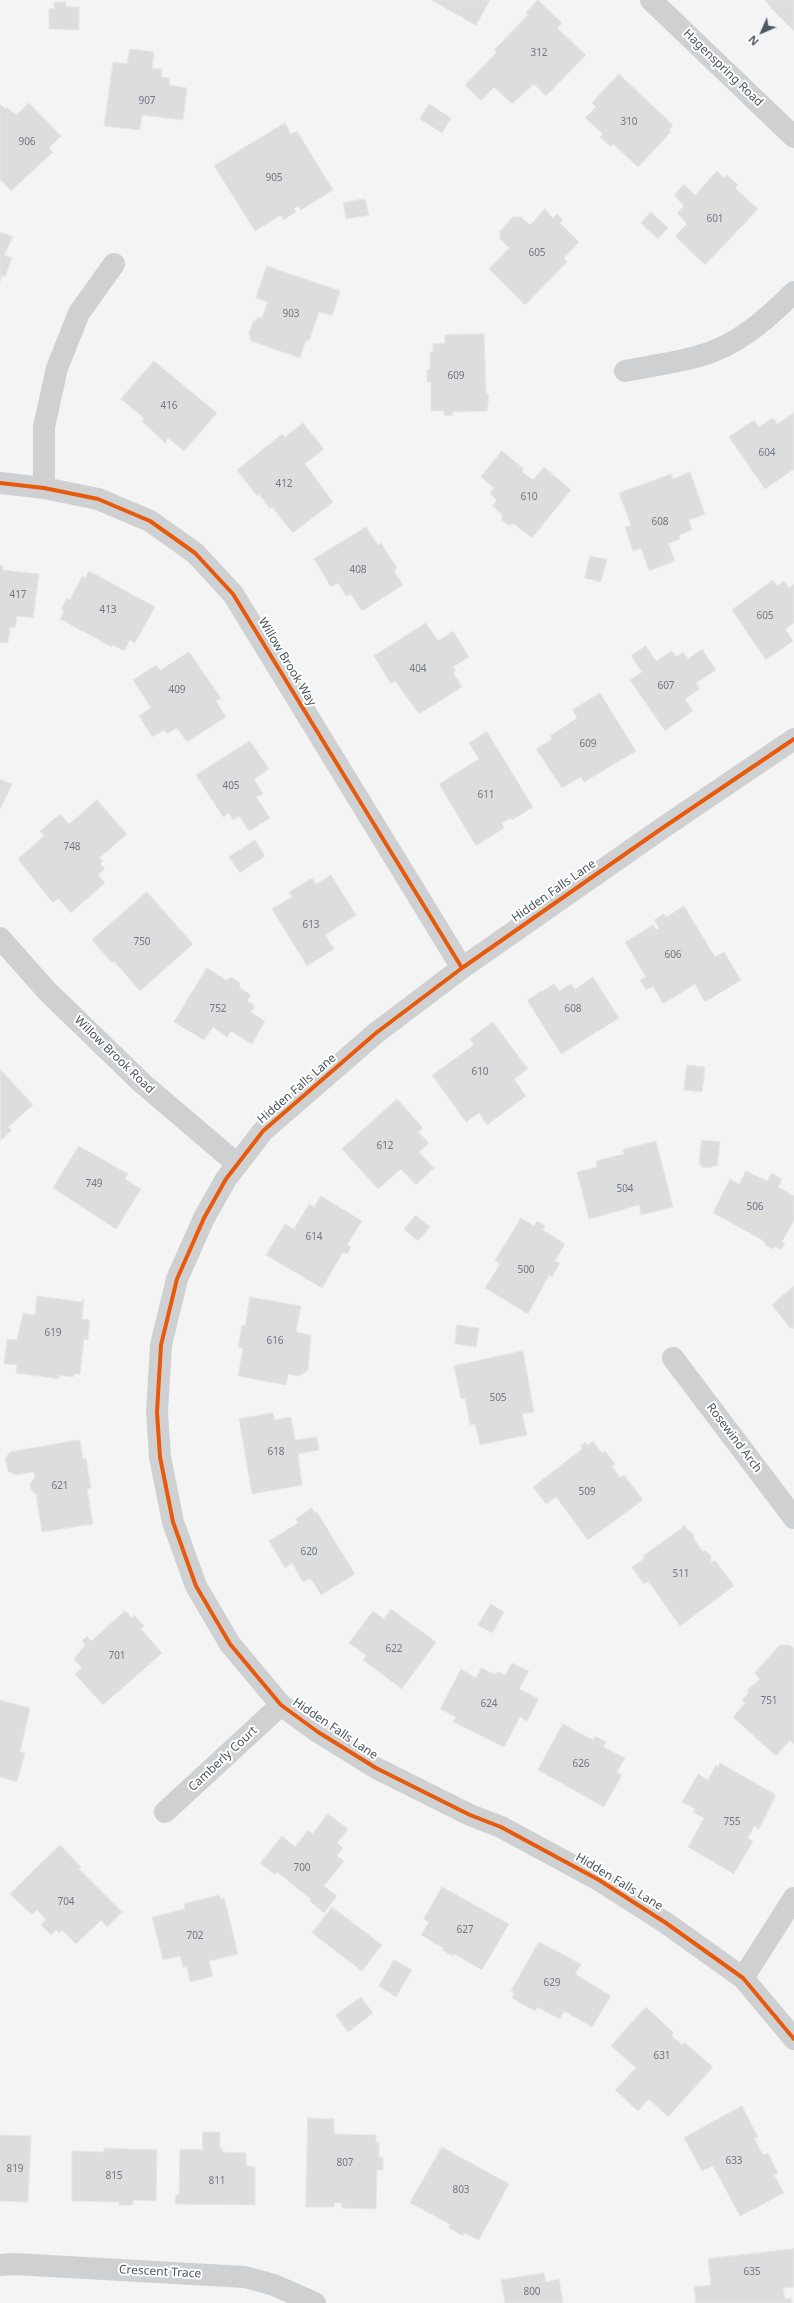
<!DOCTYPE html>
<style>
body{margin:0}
#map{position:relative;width:794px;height:2303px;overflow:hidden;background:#f4f4f4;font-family:"Noto Sans",sans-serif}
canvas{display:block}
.north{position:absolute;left:742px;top:12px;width:40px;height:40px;-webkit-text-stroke:3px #fff;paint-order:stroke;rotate:225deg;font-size:11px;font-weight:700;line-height:16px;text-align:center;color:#4a5661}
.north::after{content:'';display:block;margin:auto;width:14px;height:18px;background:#4a5661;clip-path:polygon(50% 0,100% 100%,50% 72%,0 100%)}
</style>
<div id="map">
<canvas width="794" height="2303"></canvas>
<div class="north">N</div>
</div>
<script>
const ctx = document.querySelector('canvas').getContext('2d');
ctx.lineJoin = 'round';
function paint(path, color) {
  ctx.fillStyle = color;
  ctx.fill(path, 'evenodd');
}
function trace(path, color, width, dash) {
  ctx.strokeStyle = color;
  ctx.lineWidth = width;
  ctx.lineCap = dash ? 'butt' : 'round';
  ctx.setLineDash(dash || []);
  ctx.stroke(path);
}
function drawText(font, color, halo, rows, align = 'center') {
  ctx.font = font + ' "Noto Sans",sans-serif';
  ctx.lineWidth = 4;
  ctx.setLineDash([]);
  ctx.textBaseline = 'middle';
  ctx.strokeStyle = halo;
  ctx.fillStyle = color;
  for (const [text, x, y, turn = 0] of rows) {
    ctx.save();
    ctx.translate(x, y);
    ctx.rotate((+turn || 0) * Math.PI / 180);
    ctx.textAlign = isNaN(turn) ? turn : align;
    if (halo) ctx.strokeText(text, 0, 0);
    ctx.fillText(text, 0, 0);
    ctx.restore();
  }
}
const building = new Path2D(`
 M432 0H490L476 25Z
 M538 0 562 23 557 28 586 55 546 96 534 84 512 104 494 87 481 101 465 85 497 52 494 50 528 15 526 13Z
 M765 0H794V31L773 10Z
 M54 2H66V7H79V30L49 29V9H54Z
 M130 49 154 52 152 68 162 69 161 77 170 78 169 85 187 88 183 120 142 115 140 130 104 126 113 62 127 64Z
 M619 74 673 125 669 130 671 132 638 167 613 144 611 147 600 137 603 134 585 118 596 107 592 103Z
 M29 103 61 136 49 148 53 152 11 191 0 179V104L5 109 7 107 16 115Z
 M429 104 451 118 442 133 420 119Z
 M285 123 291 134 297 131 333 190 301 210 298 206 294 208 296 212 283 220 281 215 255 231 214 166Z
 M717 171 724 178 727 175 738 185 735 188 758 209 705 265 675 236 687 224 677 213 684 206 674 195 684 184 695 195Z
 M365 199 369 215 346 219 343 203Z
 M545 209 553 218 557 214 563 220 560 223 579 242 564 258 567 262 525 305 489 269 509 248 500 239V231L513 217H521L530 225Z
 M651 212 668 228 658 239 641 223Z
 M0 232 13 237 4 255 12 258 5 277 2 275 0 282Z
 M267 266 340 291 332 316 319 312 309 341 306 340 300 358 251 341 249 333 253 322 259 317 262 318 268 302 256 298Z
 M484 334 486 393 489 395 487 411 452 412 453 415 444 416V411H431V382H427V370H430V352H433V344L445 343V335Z
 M154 361 217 413 184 451 168 438 165 443 142 421 144 418 121 399Z
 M794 413V469L765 489 729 437 754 420 759 427 773 418 777 424Z
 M303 423 324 449 305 464 333 502 293 533 272 507 270 509 259 494 257 496 237 470 282 434 285 437Z
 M502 451 524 469 522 472 533 480 544 467 571 490 532 538 514 524 508 525 502 520V514L492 506 497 500 490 494 494 488 481 477Z
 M690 472 705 514 689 520 692 530 680 535 679 540 668 543 675 561 649 571 641 548 633 551 625 527 631 525 619 493 671 474 673 479Z
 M366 527 378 545 381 543 397 568 394 571 403 585 362 611 351 594 346 596 338 583 331 587 314 559Z
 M590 556 607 559 601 582 585 578Z
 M0 565H3L2 570 39 574 33 618 17 616 15 628 10 627 8 643 0 642Z
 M89 571 155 607 135 643 130 640 124 651 113 645 112 647 60 619 64 611 61 609 67 598 70 600 82 576 85 578Z
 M773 580 777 586 784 581 789 588 794 584V623L785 629 793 641 766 660 732 610Z
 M426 623 438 641 453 631 469 657 453 667 456 670 453 672 462 687 419 714 395 681 391 684 374 656Z
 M646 646 656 661 672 651 676 657 683 652 688 659 702 649 716 670 696 683 700 689 685 699 693 711 665 731 630 680 642 672 631 656Z
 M189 652 221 698 216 701 226 717 187 742 177 728 167 734 164 730 152 737 139 716 151 708 133 680 156 665 160 670Z
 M600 693 636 751 584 782 581 777 562 788 536 749 552 739 550 736 577 718 573 710Z
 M487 732 533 807 512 820 511 818 502 823 504 828 476 846 439 784 479 759 469 743Z
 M250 741 269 769 254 779 263 794 256 797 270 818 249 831 239 816 233 820 229 813 223 817 196 775Z
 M0 779 12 784 0 809Z
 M97 800 127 834 99 858 103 861 100 864 105 869 98 875 105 883 71 913 58 898 53 903 18 859 44 836 40 831 60 814 69 824Z
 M255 840 265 856 240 873 229 857Z
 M331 875 356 915 325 935 334 949 307 966 272 909 292 897 289 892 312 878 316 884Z
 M147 892 193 944 140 991 114 961 112 963 92 940Z
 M684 906 715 957 724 952 741 980 705 1002 695 984 663 1004 653 986 646 990 640 980 646 977 625 942 653 925 656 930 659 928 654 920 664 914 666 917Z
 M207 968 226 980 231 977 239 982 240 988 251 995 247 1001 255 1006 251 1012 265 1021 252 1044 231 1031 227 1037 213 1027 204 1040 174 1022Z
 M593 977 619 1018 561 1054 527 1000 554 984 559 991 571 984 575 989Z
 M493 1022 528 1069 514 1079 526 1096 487 1125 479 1113 466 1122 432 1075 474 1045 470 1039Z
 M687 1065 705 1067 702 1092 684 1090Z
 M0 1069 33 1105 8 1127 12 1130 1 1140Z
 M397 1099 423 1128 418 1132 429 1143 419 1152 434 1168 416 1185 401 1169 378 1189 342 1149Z
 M702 1140 720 1142 717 1166H711V1168L701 1167V1164H699Z
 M656 1141 673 1207 641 1215 639 1205 589 1219 577 1172 597 1167 596 1161 624 1154 622 1150Z
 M79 1146 128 1174 125 1179 141 1189 116 1229 53 1188Z
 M746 1171 767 1181 772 1173 782 1179 778 1187 794 1196V1220L782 1242 785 1243 781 1250 776 1247 772 1249 765 1245 764 1241 713 1213 730 1179 739 1184Z
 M321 1196 362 1221 347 1245 351 1247 347 1254 343 1252 322 1288 266 1255 285 1224 294 1229 309 1204 314 1207Z
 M416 1215 430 1227 418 1241 404 1229Z
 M521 1218 534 1226 537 1221 545 1226 543 1230 565 1244 555 1261 560 1263 552 1277 549 1275 528 1314 485 1288 500 1264 495 1261Z
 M794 1286V1329L792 1327 791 1329 772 1305Z
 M37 1296 82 1302V1299L84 1300 82 1319 90 1320 88 1340 84 1339 80 1374H74L73 1377 59 1375V1379L16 1373 17 1365 4 1364 7 1339 17 1340 23 1313 35 1315Z
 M250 1297 301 1306 296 1332 311 1335 308 1370 299 1376 288 1374 286 1385 238 1376 243 1348 238 1347 242 1325 245 1326Z
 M457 1325 479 1328 476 1347 455 1344Z
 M523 1351 534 1412 522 1414 527 1435 480 1445 475 1424 470 1425 465 1398 461 1399 454 1366Z
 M273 1413 275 1420 291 1417 295 1440 317 1437 319 1450 298 1454 302 1485 252 1494 239 1419Z
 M80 1440 83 1459 86 1458 91 1488 87 1489 93 1524 42 1532 36 1494 31 1490 30 1483 35 1478 34 1472 15 1475 8 1471 5 1458 10 1452Z
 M593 1441 602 1453 605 1451 615 1464 612 1466 620 1478 624 1475 643 1500 588 1540 556 1497 546 1504 533 1487 582 1449 580 1446 585 1442 588 1445Z
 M312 1508 315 1513 317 1512 355 1574 321 1595 312 1580 309 1579 303 1582 292 1563 285 1568 269 1541 298 1523 296 1519Z
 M683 1525 694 1535V1539L702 1551H706L711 1556V1563L715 1560 734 1586 680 1626 648 1581 644 1584 632 1567 645 1558 643 1556 682 1528Z
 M491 1604 504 1612 492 1633 478 1625Z
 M391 1609 436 1642 402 1689 363 1660 366 1655 349 1643 373 1611 384 1619Z
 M125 1611 132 1618 134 1615 144 1626 141 1629 162 1653 103 1705 75 1674 82 1668 74 1659 85 1645 82 1641 87 1636 91 1641Z
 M780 1645H790L794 1649V1744L790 1740 776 1756 733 1717 745 1703 742 1700 749 1692 747 1690 760 1679 755 1673Z
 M512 1663 529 1671 519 1689 539 1699 527 1721 520 1717 504 1747 453 1722 456 1717 440 1709 461 1669 476 1678 481 1668 494 1674 498 1672 505 1675Z
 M0 1700 30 1708 20 1752 25 1753 17 1782 0 1777Z
 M563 1724 593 1740 595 1736 606 1742 603 1747 625 1758 617 1772 622 1775 604 1807 538 1770Z
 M720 1763 776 1795 759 1829 754 1826 748 1838 753 1841 734 1874 688 1847 704 1818 693 1812 695 1809 682 1802 698 1774 708 1780 716 1765 718 1767Z
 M328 1814 348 1829 337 1843 343 1848 337 1856 344 1861 324 1886 337 1896 324 1913 310 1901 311 1899 277 1872 275 1875 260 1863 282 1836 295 1847 308 1830 312 1834Z
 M60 1845 81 1867 79 1869 122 1912 107 1927 101 1920 76 1944 62 1930 59 1933 56 1930 51 1935 41 1925 46 1920 37 1910 32 1915 10 1894Z
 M442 1887 509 1924 482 1970 454 1954 453 1956 442 1950 443 1948 421 1935 429 1922 424 1919Z
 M220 1895 221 1899 224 1897 238 1954 209 1961 213 1976 190 1982 187 1967H183L180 1956 163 1960 152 1917 185 1909 184 1904Z
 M332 1907 382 1945 362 1971 312 1933Z
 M539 1942 581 1964 575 1974 611 1996 592 2027 564 2011 560 2019 537 2007 535 2011 512 1998 514 1993 511 1991Z
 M394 1960 412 1970 396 1997 379 1986Z
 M361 1997 373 2013 348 2032 336 2015Z
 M646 2007 674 2033 671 2035 682 2045 684 2042 713 2067 668 2117 649 2099 638 2111 615 2090 636 2068 611 2046Z
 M742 2106 758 2137 754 2138 763 2155 768 2153 778 2173 774 2175 784 2193 740 2216 713 2166 702 2171 684 2138Z
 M308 2118 334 2119V2134L376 2135V2142H379V2157H383V2170H377L376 2209 342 2208V2203H334V2207H306Z
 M203 2132H220V2148H223L222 2152 246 2153V2166L255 2167V2205L175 2204 176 2195H179L180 2149 202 2150Z
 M0 2135 31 2136 28 2202 0 2201Z
 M442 2147 509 2184 479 2240 464 2233 463 2236 449 2228 450 2224 410 2203Z
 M104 2148 157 2150 156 2201 133 2200V2205H119V2202L72 2201V2151L104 2152Z
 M794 2249V2287L783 2288 785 2299 791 2298 792 2303H696L694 2287 711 2285 708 2259Z
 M544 2273 546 2282 559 2279 563 2303H505L501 2280Z`);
paint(building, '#ddddde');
trace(building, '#e5e6e7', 1);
trace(new Path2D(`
 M651 0 794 137
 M625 371C649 366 675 363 699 356 737 346 767 319 794 292
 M0 483 44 488 98 499 150 521 195 553 233 594 462 968
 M44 488V427L57 368 79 313 114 264
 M794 739 661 829 462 968 376 1033 263 1131 226 1179 204 1218 177 1279 161 1345 157 1412 160 1457 173 1522 196 1586 230 1644 281 1705 318 1732 376 1768 470 1815 501 1827 599 1880 666 1923 743 1978 794 2039
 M0 938 48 992 142 1083 237 1164
 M673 1358 794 1518
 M165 1812 281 1705
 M743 1978 794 1898
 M0 2265 14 2264 245 2277 274 2285 315 2303`), '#ced0d2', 22);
trace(new Path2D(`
 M0 483 44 488 98 499 150 521 195 553 233 594 462 968
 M794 739 661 829 462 968 376 1033 263 1131 226 1179 204 1218 177 1279 161 1345 157 1412 160 1457 173 1522 196 1586 230 1644 281 1705 318 1732 376 1768 470 1815 501 1827 599 1880 666 1923 743 1978 794 2039`), '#e8590c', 4);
drawText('10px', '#707881', null, [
 ["312",539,53],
 ["907",147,101],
 ["310",629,122],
 ["906",27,142],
 ["905",274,178],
 ["601",715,219],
 ["605",537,253],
 ["903",291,314],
 ["609",456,376],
 ["416",169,406],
 ["604",767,453],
 ["412",284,484],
 ["610",529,497],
 ["608",660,522],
 ["408",358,570],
 ["417",18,595],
 ["413",108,610],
 ["605",765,616],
 ["404",418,669],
 ["607",666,686],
 ["409",177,690],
 ["609",588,744],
 ["405",231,786],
 ["611",486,795],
 ["748",72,847],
 ["613",311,925],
 ["750",142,942],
 ["606",673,955],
 ["752",218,1009],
 ["608",573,1009],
 ["610",480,1072],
 ["612",385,1146],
 ["749",94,1184],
 ["504",625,1189],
 ["506",755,1207],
 ["614",314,1237],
 ["500",526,1270],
 ["619",53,1333],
 ["616",275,1341],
 ["505",498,1398],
 ["618",276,1452],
 ["621",60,1486],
 ["509",587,1492],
 ["620",309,1552],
 ["511",681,1574],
 ["622",394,1649],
 ["701",117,1656],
 ["751",769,1701],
 ["624",489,1704],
 ["626",581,1764],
 ["755",732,1822],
 ["700",302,1868],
 ["704",66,1902],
 ["627",465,1930],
 ["702",195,1936],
 ["629",552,1983],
 ["631",662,2056],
 ["633",734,2161],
 ["807",345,2163],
 ["819",15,2169],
 ["815",114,2176],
 ["811",217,2181],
 ["803",461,2190],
 ["635",752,2272],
 ["800",532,2292]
]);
drawText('12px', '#4a5661', '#fff', [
 ["Hagenspring Road",723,68,44],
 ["Willow Brook Way",287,662,59],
 ["Hidden Falls Lane",554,891,-35],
 ["Willow Brook Road",114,1055,44],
 ["Hidden Falls Lane",297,1089,-41],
 ["Rosewind Arch",734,1438,53],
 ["Hidden Falls Lane",335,1729,34],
 ["Camberly Court",223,1759,-43],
 ["Hidden Falls Lane",619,1882,31],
 ["Crescent Trace",160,2272,3]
]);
</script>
